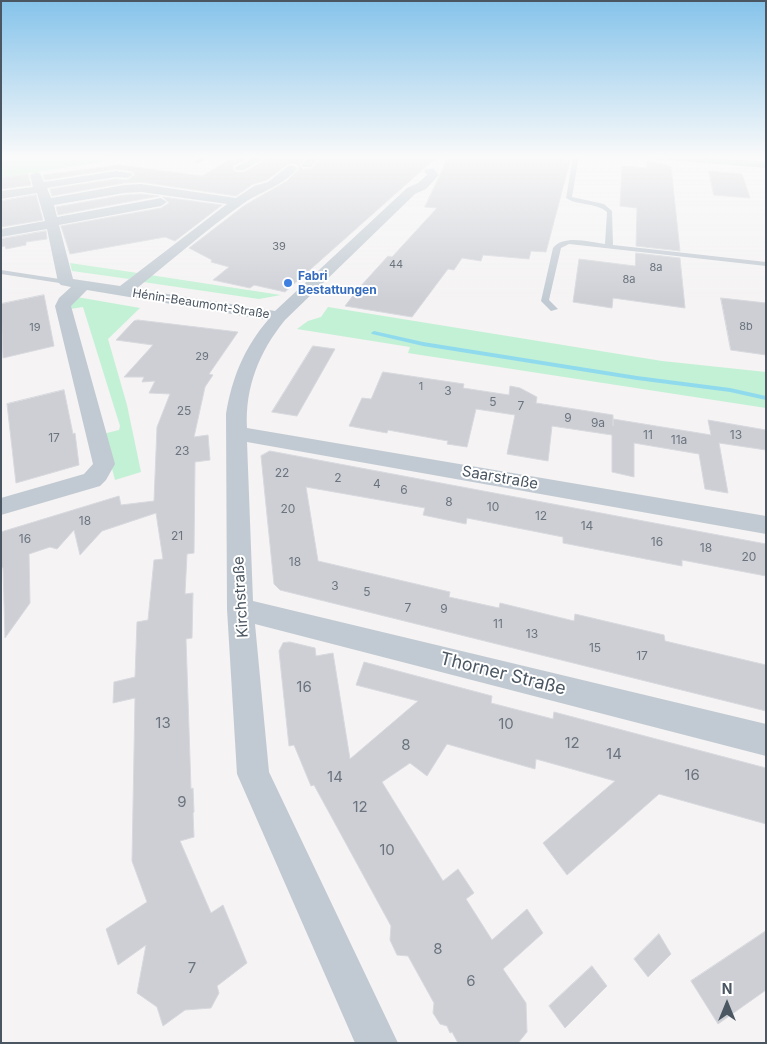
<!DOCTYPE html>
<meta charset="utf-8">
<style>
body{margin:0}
#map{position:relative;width:767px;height:1044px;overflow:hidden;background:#f5f3f3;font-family:Inter,sans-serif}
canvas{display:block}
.frame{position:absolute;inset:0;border:2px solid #4a5661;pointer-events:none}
.north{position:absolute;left:702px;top:979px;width:50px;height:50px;-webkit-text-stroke:4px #fff;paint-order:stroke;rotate:0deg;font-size:14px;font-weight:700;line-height:20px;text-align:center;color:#4a5661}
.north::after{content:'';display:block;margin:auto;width:18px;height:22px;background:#4a5661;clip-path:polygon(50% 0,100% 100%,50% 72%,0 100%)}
</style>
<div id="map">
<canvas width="767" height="1044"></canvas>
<div class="frame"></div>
<div class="north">N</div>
</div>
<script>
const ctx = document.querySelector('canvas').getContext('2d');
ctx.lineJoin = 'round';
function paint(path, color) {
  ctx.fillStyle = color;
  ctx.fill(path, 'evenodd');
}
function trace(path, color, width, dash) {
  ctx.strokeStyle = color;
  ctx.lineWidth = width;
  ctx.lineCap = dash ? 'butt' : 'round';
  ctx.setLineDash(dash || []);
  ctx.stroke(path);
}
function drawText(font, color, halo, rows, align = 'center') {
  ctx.font = font + ' Inter,sans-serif';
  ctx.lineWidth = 4;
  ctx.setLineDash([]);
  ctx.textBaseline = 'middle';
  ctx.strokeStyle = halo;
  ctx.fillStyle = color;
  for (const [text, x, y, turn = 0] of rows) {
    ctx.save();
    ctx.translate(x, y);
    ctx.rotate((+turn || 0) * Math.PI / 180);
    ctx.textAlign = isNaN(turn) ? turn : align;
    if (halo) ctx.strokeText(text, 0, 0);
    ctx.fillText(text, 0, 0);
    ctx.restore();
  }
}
paint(new Path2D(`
 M1 156H116L103 162 1 178Z
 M70 263 138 273 129 279 72 271Z
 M150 275 281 295 259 299 143 282Z
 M77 297 140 308 108 339 127 405 141 472 115 480 103 434 119 430 120 426 83 307 70 309 69 304Z
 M328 307 662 361 766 372V408L408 353 410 347 297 329 308 321 321 317Z`), '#c3f1d5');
paint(new Path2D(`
 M374 331 423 342 637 376 730 388 766 396V400L730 392 637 380 423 346 372 334 371 333Z`), '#90daee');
const building = new Path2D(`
 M241 156H253L233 166V169L236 172H245L271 156H308L299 165 303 169 312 168 322 156H438L285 292 254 285 250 288 213 280 229 267 211 262 212 260 189 248 245 205 287 181 299 169V166L293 163 287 165 267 180 253 184 236 196 141 182 124 183 52 196 50 189 116 179 127 180 135 175 131 171 116 169 45 180 43 175 120 165 202 176 229 160 234 161Z
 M449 156H564L563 160 570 161 546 252 531 251 529 259 483 255 481 261 462 258 454 270 448 269 412 317 345 306 358 289 388 256 392 257 437 208 425 207Z
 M647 162 663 164 671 167 680 251 636 246 637 208 620 206 622 166 647 168Z
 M709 171 742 174 750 198 714 195Z
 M28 174 31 185 1 189V178Z
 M141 194 159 196 58 215 56 207 124 195Z
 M36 195 43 220 1 227V201Z
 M163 197 222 205 175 241 165 237 70 254 61 226 161 208 169 203Z
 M46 231 47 239 26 242V245L6 249 5 246 1 247V239Z
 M636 253 680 258 685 308 613 298 612 308 573 302 579 259 635 266Z
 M44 295 54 346 3 358 1 304Z
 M721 298 766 303V355L731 350Z
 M138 320 238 332 209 374 213 375 205 387 194 437 208 435 210 460 195 462 194 553 187 554 185 594 193 593 192 638 186 639 191 789 193 788 194 812 193 813 194 837 180 841 211 913 223 905 247 963 217 986 219 993 211 1008 185 1010 163 1026 157 1007 137 993 146 945 118 965 106 929 147 902 132 861 135 698 113 703 114 682 135 677 137 622 148 620 154 560 163 559 156 513 102 531 80 555 74 530 57 549 50 547 29 554 30 603 5 638 3 568 1 567V532L119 496 121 505 154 501 157 427 170 394 149 393 155 381 142 382 144 377H124L153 345 116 340 134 321Z
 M313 346 335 349 297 416 272 412Z
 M383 372 464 384 463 388 509 395 510 386 520 388 537 397 536 403 613 415V426V419L711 435 708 420 766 430V450L719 443 728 493 705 489 699 454 634 443V477L612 472V435L552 426 548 461 507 454 515 415 476 409 467 447 447 444 448 441 388 430 387 433 349 426 362 398 371 399Z
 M64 390 73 434 75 433 79 465 16 483 7 404Z
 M270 451 766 544V576L682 560V566L563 543V537L467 518 466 524 423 515 425 508 306 487 318 561 450 592 449 597 499 608 500 603 574 621 575 614 664 635 665 641 766 665V711L280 590 274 584 261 456Z
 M290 642 315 648 316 656 333 653 350 759 418 701 356 685 364 662 492 696 491 703 553 719 554 712 766 768V824L659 794 567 875 543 843 615 781 536 759 535 769 447 744 427 776 410 763 382 782 443 881 458 869 474 893 466 899 492 940 527 909 543 933 503 969 526 1003 527 1032 518 1043H458L452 1032 450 1033 447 1026 440 1024 433 1013 434 1003 408 956 397 955 390 940 391 926 314 785 311 786 294 745 289 746 279 651 283 643Z
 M766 931V990L718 1024 691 981Z
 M659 934 671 954 648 977 634 959Z
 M592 966 607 986 565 1028 549 1006Z`);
paint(building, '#cdcfd5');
trace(building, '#d7d9de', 1);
paint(new Path2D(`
 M204 156H210L199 163H195V161Z
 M573 156H579L572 197 604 204 612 211 613 245 766 262V266L569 244 561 248 549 300 558 309 551 311 541 301 553 248C563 234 591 242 605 244L607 212C595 202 578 206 566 198Z
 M1 270 66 280 70 282 66 284 1 274Z`), '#c1cad2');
paint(new Path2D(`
 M256 156H269L244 170H236L234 168Z
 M310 156H320L311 167H303L301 165Z
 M650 156H690L766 162V168L655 159Z
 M292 165 298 168C283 186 262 191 244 203 207 229 172 260 136 289L275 311 407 188 418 183 427 175 424 171 426 169H434L439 175 426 189 415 194 285 320C259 352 245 387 247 428L766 516V534L247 442 253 601 766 724V756L255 624 269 772 398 1043H355L237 774 227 609 226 414C232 378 244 348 268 320L87 290 71 306 115 464 106 480 100 486 1 515V498L84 474 93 464 55 306 59 298 71 287 61 285 58 282 47 229 1 237V229L45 221 37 193 1 199V191L33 187 30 175 36 172 40 173 44 182 116 171 131 173 133 175 127 178 116 177 47 188 51 198 124 185 141 184 236 198 254 186 268 182 288 166ZM141 192 227 204 120 286 73 279 59 225 161 206 167 202 161 198 57 217 54 205 124 193Z`), '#c1cad2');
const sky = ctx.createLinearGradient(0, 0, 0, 302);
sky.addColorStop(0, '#85c3ea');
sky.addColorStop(0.52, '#fafafa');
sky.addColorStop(1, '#fafafa00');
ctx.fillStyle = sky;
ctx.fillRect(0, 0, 767, 302);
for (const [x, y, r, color] of [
 [288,283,5,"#3f7fe0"]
]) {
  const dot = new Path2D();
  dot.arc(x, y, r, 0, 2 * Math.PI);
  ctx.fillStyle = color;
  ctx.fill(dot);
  trace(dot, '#fff', 2);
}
drawText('11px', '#6b747e', null, [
 ["39",279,247],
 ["44",396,265],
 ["8a",656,268],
 ["8a",629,280],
 ["8b",746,327],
 ["19",35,328],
 ["29",202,357],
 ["1",421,387]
]);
drawText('bold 12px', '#366cbe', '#fff', [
 ["Fabri",298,276],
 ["Bestattungen",298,290]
], 'left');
drawText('12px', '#4a5661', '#fff', [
 ["Hénin-Beaumont-Straße",201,304,9]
]);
drawText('12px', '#6b747e', null, [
 ["3",448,391],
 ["5",493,402],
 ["7",521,406],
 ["25",184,411],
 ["9",568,418],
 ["9a",598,423],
 ["11",648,435],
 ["13",736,435],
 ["17",54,438],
 ["11a",679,440],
 ["23",182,451],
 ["22",282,473],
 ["2",338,478],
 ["4",377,484],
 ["6",404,490],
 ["8",449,502],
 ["10",493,507],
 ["20",288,509],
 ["12",541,516],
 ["18",85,521],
 ["14",587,526],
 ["21",177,536],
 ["16",25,539],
 ["16",657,542],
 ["18",706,548],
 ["20",749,557],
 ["18",295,562],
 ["3",335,586],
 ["5",367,592],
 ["7",408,608],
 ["9",444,609],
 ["11",498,624],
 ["13",532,634],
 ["15",595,648],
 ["17",642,656]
]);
drawText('15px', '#4a5661', '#fff', [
 ["Saarstraße",500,478,10],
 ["Kirchstraße",241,597,-93]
]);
drawText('15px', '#6b747e', null, [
 ["16",304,687],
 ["13",163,723],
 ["10",506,724],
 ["12",572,743],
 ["8",406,745],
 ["14",614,754],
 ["16",692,775],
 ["14",335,777],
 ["9",182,802],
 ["12",360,807],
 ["10",387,850],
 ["8",438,949],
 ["7",192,968],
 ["6",471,981]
]);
drawText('18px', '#4a5661', '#fff', [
 ["Thorner Straße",503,674,14]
]);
</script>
